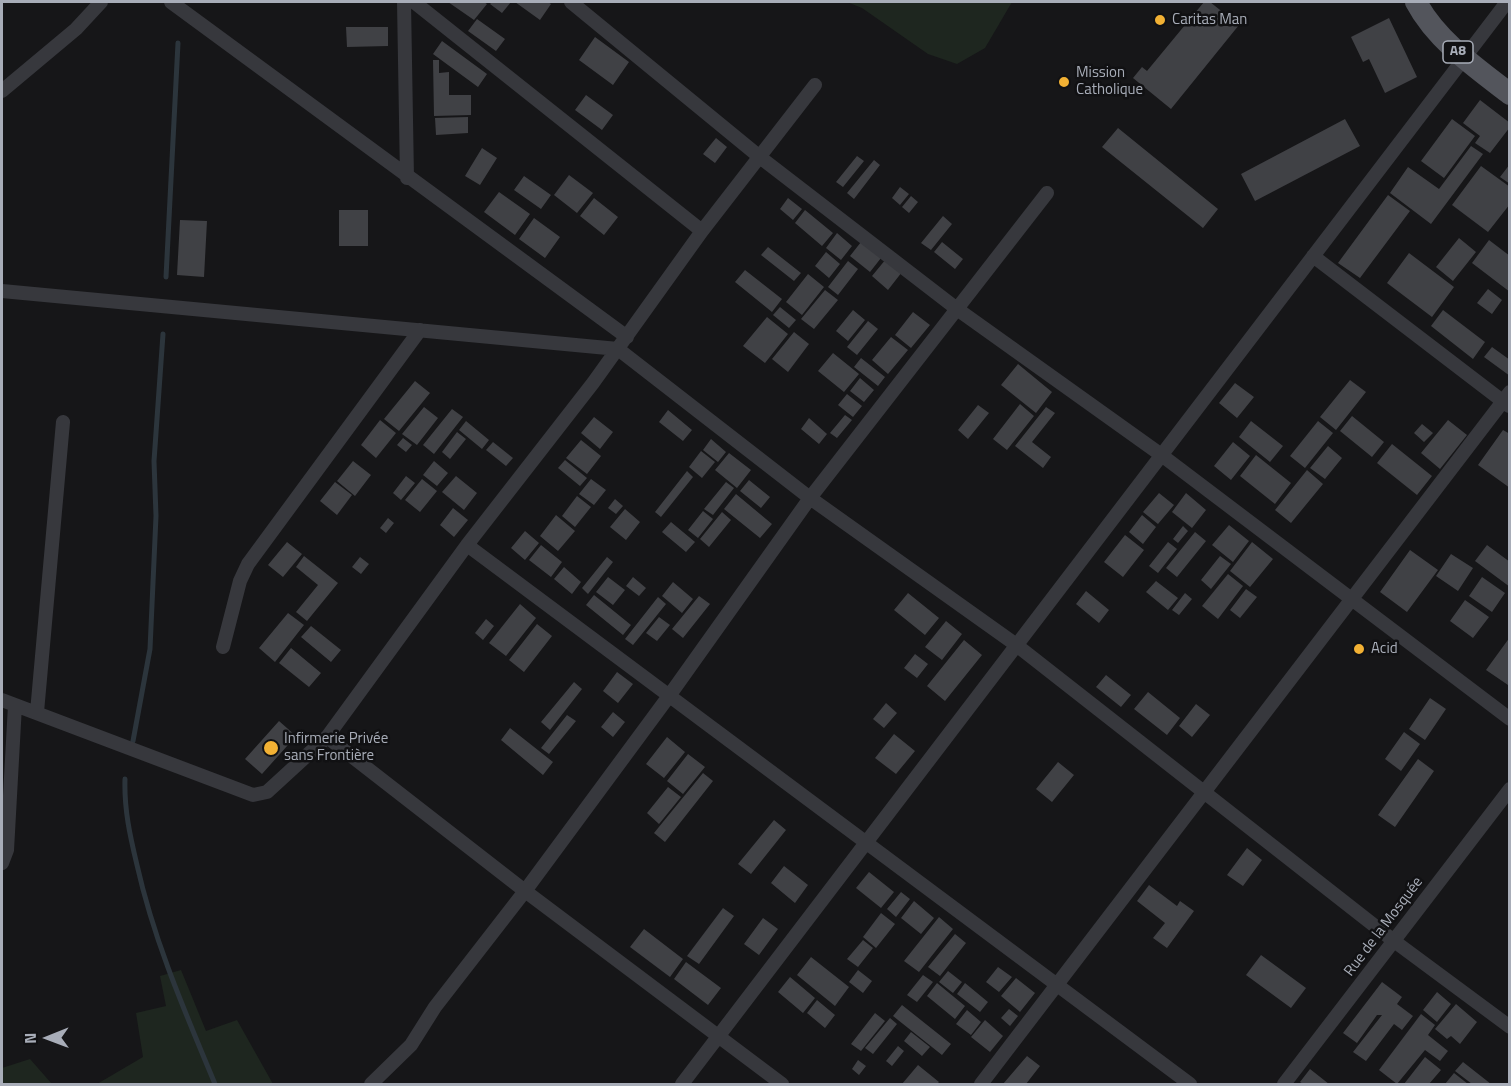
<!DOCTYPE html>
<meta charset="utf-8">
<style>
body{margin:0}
#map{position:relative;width:1511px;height:1086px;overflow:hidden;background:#161618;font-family:"Titillium Web",sans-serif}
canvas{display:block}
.frame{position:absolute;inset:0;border:3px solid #a8adb8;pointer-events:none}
.north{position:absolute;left:18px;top:1008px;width:60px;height:60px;-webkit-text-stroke:4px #111113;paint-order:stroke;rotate:269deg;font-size:16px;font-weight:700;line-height:24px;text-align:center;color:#a8adb8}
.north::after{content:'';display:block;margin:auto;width:21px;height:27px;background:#a8adb8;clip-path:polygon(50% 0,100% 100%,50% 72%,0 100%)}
</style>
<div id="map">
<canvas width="1511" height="1086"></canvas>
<div class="frame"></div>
<div class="north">N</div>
</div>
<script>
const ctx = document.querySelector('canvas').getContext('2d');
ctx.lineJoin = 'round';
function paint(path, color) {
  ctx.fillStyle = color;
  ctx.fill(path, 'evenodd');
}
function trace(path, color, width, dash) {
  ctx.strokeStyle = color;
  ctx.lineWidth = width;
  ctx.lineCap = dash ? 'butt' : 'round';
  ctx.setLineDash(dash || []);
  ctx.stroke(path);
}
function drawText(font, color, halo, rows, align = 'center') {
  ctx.font = font + ' "Titillium Web",sans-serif';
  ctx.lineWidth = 5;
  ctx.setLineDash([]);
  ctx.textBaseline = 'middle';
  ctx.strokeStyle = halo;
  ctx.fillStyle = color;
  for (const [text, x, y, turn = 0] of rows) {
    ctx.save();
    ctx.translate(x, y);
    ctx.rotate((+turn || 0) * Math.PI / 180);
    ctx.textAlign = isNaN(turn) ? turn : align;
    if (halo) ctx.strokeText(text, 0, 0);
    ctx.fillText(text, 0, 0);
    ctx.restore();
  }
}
paint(new Path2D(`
 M847 2H1012L985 48 957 64 928 54 862 8Z
 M181 970 206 1031 237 1020 273 1084H97L143 1057 136 1013 166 1006 160 976Z
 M30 1059 52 1084H2V1068Z`), '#1e261f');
trace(new Path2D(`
 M166 277 178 43
 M133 741 150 649 156 516 154 461 163 334
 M125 779C124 809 130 836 137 865 154 941 185 1012 215 1084`), '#2c353c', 5);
paint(new Path2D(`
 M448 2H484L487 4 474 20Z
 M492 2H511L502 13 490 4Z
 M515 2H548L551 4 540 20Z
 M1204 2H1210L1239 25 1171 109 1133 78 1142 67 1147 71Z
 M1389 18 1417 77 1385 93 1369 59 1363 62 1351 37Z
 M477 19 505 39 496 51 468 31Z
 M346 27H388V46L347 47Z
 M595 37 629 62 613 85 579 60Z
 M442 41 487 74 478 87 433 54Z
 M433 60H439V73L449 72V95H471V115L434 116Z
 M586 95 613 115 602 130 575 110Z
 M1480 100 1510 123V127L1490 153 1475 143 1480 136 1463 123Z
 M468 117V133L436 135 435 118Z
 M1345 119 1360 146 1255 201 1241 174Z
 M1452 119 1475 136 1444 178 1421 161Z
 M1118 128 1218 209 1203 228 1102 147Z
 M716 138 727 147 715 163 703 154Z
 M1471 146 1483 154 1431 224 1390 193 1408 167 1439 189Z
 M482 148 497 158 480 185 465 176Z
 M857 156 864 161 843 187 836 182Z
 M874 160 880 165 854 199 847 193Z
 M1510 164V184L1500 177Z
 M1481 166 1510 187V204L1488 232 1452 205Z
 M569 175 593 193 577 213 554 195Z
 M524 176 551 195 541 209 514 190Z
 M900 187 909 194 900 205 892 198Z
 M499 192 530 214 515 235 484 212Z
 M1388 195 1410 211 1360 278 1338 263Z
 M911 196 918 202 909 213 902 207Z
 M594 198 618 217 604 235 580 216Z
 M788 198 802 209 793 220 780 209Z
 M339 210H368V246H339Z
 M805 210 833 233 822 246 795 223Z
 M943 216 952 224 931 250 921 243Z
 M534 218 560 237 545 258 519 239Z
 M180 220 207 221 204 277 177 275Z
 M837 233 852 246 841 260 826 248Z
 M1459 238 1476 252 1453 281 1436 267Z
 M1489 240 1510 256V292L1472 263Z
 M861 242 881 258 870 272 850 256Z
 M942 242 963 259 955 269 934 252Z
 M768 247 801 273 794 281 761 255Z
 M826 252 840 264 829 278 815 266Z
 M1409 253 1454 287 1432 317 1387 283Z
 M886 259 902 272 888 290 872 276Z
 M848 261 858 269 838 295 828 287Z
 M745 270 782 299 772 312 735 282Z
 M808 274 824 287 802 315 786 302Z
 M1488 289 1502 300 1492 314 1477 303Z
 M825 290 838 300 814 329 801 319Z
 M780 307 796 320 789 328 773 315Z
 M853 310 865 320 848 341 836 331Z
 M1443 310 1485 342 1473 359 1431 326Z
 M913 312 930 325 911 348 895 335Z
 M767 317 788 334 765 363 743 346Z
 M868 321 878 329 857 355 847 347Z
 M794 332 809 344 788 372 772 359Z
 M891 337 908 350 888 374 872 360Z
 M1492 347 1510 360V376L1484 357Z
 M833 353 859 374 844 392 818 371Z
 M861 358 885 377 878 386 854 367Z
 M1018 364 1052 392 1036 413 1001 385Z
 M860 378 874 390 864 402 850 391Z
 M1350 380 1366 392 1336 430 1320 417Z
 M415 381 430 393 399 431 384 419Z
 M1235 383 1254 397 1237 418 1219 403Z
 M847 394 862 406 853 417 838 405Z
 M1020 404 1034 416 1007 450 993 439Z
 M978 405 989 413 968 439 958 430Z
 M424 407 438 418 417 445 402 434Z
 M1046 407 1055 413 1032 442 1051 457 1043 468 1015 446Z
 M452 409 463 417 434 454 423 445Z
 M668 410 692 430 683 441 659 422Z
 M845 415 852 420 837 438 830 433Z
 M1352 416 1384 442 1372 457 1340 431Z
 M594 417 613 432 600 449 581 433Z
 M809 418 827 434 819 444 801 429Z
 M380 420 396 433 376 458 361 445Z
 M1448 420 1467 435 1440 469 1421 453Z
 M466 421 489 440 482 449 459 430Z
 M1251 421 1283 446 1270 462 1239 437Z
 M1318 421 1333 433 1305 468 1290 456Z
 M1422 424 1433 433 1424 442 1414 433Z
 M1503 430 1510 434V488L1478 465Z
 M457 432 466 439 450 459 442 452Z
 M403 438 412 445 406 452 397 445Z
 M711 439 726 452 718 462 703 450Z
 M581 440 601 456 587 474 566 458Z
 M493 442 513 458 506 466 486 450Z
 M1233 442 1250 456 1231 480 1214 466Z
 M1392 444 1432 476 1417 495 1377 463Z
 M1328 446 1342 458 1325 479 1310 468Z
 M701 451 715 462 702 478 689 467Z
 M729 453 751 470 737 488 715 470Z
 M1256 455 1291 483 1275 504 1240 476Z
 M565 460 587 478 580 486 558 468Z
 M353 461 371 475 355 496 337 481Z
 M434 461 448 473 437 486 423 475Z
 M1307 470 1323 484 1291 523 1275 510Z
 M687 471 693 477 661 517 655 512Z
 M406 476 415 483 401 500 393 493Z
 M456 476 477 493 464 510 442 492Z
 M422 479 437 491 420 512 405 500Z
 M591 479 606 490 594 505 579 494Z
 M749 480 770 497 761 508 740 491Z
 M335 482 352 495 337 515 320 501Z
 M726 482 734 488 713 515 704 509Z
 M1159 493 1174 505 1158 524 1143 512Z
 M1186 493 1206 510 1192 528 1172 512Z
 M736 494 772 524 760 538 724 509Z
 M577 496 591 507 575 527 562 516Z
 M615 499 623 506 616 514 608 508Z
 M453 508 468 520 454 537 440 525Z
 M625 509 640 522 626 540 610 527Z
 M703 511 713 519 698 538 688 530Z
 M722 512 731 520 709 547 700 539Z
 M556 515 575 531 558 551 540 536Z
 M1142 515 1156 527 1143 544 1129 532Z
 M388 518 394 523 386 533 380 528Z
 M671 522 695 542 686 552 662 532Z
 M1229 525 1249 541 1233 562 1212 545Z
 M1183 526 1188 531 1178 543 1173 539Z
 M525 531 539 543 525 560 511 548Z
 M1195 532 1206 541 1177 577 1166 568Z
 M1125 535 1144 550 1123 577 1104 562Z
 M287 542 302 554 283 577 268 565Z
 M1168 542 1177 549 1158 573 1149 566Z
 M1252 542 1273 559 1250 587 1230 571Z
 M541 545 562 562 551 577 529 560Z
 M1487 545 1510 562V587L1475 561Z
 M1410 550 1438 570 1407 612 1380 592Z
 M1451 554 1473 568 1458 591 1436 576Z
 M304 556 338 583 307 621 296 612 318 585 296 567Z
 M1220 556 1231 564 1211 589 1201 580Z
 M360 557 369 564 361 574 352 567Z
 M607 557 613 562 588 594 582 588Z
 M564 567 581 582 572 594 554 579Z
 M1228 574 1243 586 1218 619 1202 606Z
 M608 577 625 590 613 605 596 592Z
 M633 577 646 588 639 596 626 586Z
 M1482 577 1505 593 1492 612 1469 596Z
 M1156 581 1178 598 1168 610 1146 592Z
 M673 582 693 599 682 613 662 596Z
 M1246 589 1257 597 1240 618 1230 610Z
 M1086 591 1109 610 1099 623 1076 604Z
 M908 593 939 618 925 635 894 610Z
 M1185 593 1192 599 1179 615 1172 610Z
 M594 595 631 625 623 635 586 605Z
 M699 596 710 604 683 638 672 629Z
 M658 597 666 604 633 645 625 639Z
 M1465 600 1489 617 1473 638 1450 621Z
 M520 604 536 618 506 656 489 643Z
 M288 613 304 625 275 662 259 648Z
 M659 617 670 625 657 641 646 633Z
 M486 619 494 626 483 640 475 633Z
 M946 621 962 634 942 660 925 647Z
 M537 624 552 636 524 672 509 660Z
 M311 626 341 650 331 662 301 637Z
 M1510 637V683L1508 685 1486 670Z
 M964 640 982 655 945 701 927 686Z
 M291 648 321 673 309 687 279 663Z
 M915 654 928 664 917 678 904 668Z
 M617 672 633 684 618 703 603 691Z
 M1106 675 1131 695 1121 707 1096 687Z
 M574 682 582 689 550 730 541 722Z
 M1148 692 1180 718 1167 735 1134 709Z
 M1430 698 1446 709 1425 740 1409 729Z
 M886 703 897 713 884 728 873 719Z
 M1196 704 1210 715 1192 737 1179 726Z
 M613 712 625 722 613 737 601 727Z
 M567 715 576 721 549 754 541 748Z
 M279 721 296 736 262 774 245 759Z
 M510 728 553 762 543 775 501 740Z
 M1404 732 1420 744 1401 771 1385 759Z
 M894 734 915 751 896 774 875 758Z
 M667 737 685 752 664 778 646 764Z
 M688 754 705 767 683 794 667 781Z
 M1418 759 1434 771 1395 827 1378 815Z
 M1058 762 1074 775 1052 802 1036 789Z
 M703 773 713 781 665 842 654 833Z
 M668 787 681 797 659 824 647 813Z
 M774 820 786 830 751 874 738 864Z
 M1247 848 1262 860 1243 886 1227 875Z
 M784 866 808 885 795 903 771 883Z
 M869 872 894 892 881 908 856 888Z
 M1149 885 1177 906 1180 901 1194 911 1167 948 1153 938 1165 923 1137 901Z
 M901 892 910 899 896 917 887 909Z
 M914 901 934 918 921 934 901 918Z
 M723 908 734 916 699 964 687 956Z
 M881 913 895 924 876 948 863 937Z
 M939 917 953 929 919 972 904 961Z
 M763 918 778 929 759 955 744 944Z
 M644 929 683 959 670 977 630 947Z
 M955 934 966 943 940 976 928 967Z
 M863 940 873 948 858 967 847 959Z
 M1261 955 1306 988 1291 1008 1246 975Z
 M811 957 849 987 835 1006 797 975Z
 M686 962 721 988 708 1005 674 979Z
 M998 967 1012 977 999 992 986 982Z
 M858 970 872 981 863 993 849 982Z
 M948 971 962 982 953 993 939 982Z
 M923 975 933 982 917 1002 907 995Z
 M790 977 815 998 803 1013 778 992Z
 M1016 978 1035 993 1020 1012 1001 996Z
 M1382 982 1402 997 1397 1004 1413 1016 1402 1030 1394 1024 1366 1061 1353 1052 1382 1015H1377L1357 1043 1343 1033Z
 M937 983 965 1006 955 1019 927 996Z
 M965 983 988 1002 980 1012 957 994Z
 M1437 992 1451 1004 1437 1022 1423 1010Z
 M817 1000 835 1015 825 1028 807 1013Z
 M1456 1004 1477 1022 1460 1044 1451 1036 1447 1039 1435 1029Z
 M902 1005 951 1044 942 1055 893 1016Z
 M1009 1009 1018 1016 1010 1026 1001 1018Z
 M967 1010 981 1022 971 1035 956 1024Z
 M875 1013 885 1021 861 1051 851 1044Z
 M1421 1014 1435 1025 1428 1035 1448 1051 1440 1061 1425 1050 1397 1084 1379 1070Z
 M890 1018 897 1024 873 1054 865 1048Z
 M985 1020 1003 1036 990 1052 971 1037Z
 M911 1032 930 1047 922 1056 904 1041Z
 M898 1046 904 1051 892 1066 886 1061Z
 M1027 1056 1040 1066 1026 1084H1003Z
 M1425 1057 1441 1070 1429 1084H1404Z
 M858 1060 866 1066 859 1075 852 1069Z
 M1463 1062 1491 1084H1472L1455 1071Z
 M918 1065 939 1082 937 1084H902Z
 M1310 1069 1329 1084H1303L1300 1082Z
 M1454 1073 1468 1084H1445Z`), '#404145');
trace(new Path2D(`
 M171 2 627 337
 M404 2 407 178
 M414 2 702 231
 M571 2 761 158 957 309 1160 454 1510 719
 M2 91 76 29 101 2
 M1313 256 1509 406
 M2 291 618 349 810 498 1015 644 1394 941 1510 1027
 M467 545 1190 1084
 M223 647 240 581 248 564 420 330
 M2 700 253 795 267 792 327 737 467 545 593 383 702 231 815 85
 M37 712 63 422
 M327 737 525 891 782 1084
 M2 863 7 850 15 705
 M371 1084 411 1045 435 1007 525 891 669 696 810 498 1047 193
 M682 1084 1507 2
 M981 1084 1510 392
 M1284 1084 1510 789`), '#37383d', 14);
trace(new Path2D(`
 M1416 2C1436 40 1476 68 1510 94`), '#53555c', 22);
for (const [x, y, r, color] of [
 [1160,20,6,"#f2b134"],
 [1064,82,6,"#f2b134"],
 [1359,649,6,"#f2b134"],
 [271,748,8,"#f2b134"]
]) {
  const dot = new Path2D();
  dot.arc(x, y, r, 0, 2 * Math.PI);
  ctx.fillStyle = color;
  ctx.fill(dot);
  trace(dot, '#111113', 2);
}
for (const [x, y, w] of [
 [1458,52,30]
]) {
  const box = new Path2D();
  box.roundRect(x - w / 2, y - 11, w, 22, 4.5);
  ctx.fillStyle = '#111113';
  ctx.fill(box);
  trace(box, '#a8adb8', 1.5);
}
drawText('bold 14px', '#a8adb8', null, [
 ["A8",1458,52]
]);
drawText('15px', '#a8adb8', '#111113', [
 ["Caritas Man",1172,20],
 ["Mission",1076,73],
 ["Catholique",1076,90],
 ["Acid",1371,649],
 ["Infirmerie Privée",284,739],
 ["sans Frontière",284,756]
], 'left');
drawText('15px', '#a8adb8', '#111113', [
 ["Rue de la Mosquée",1384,927,-53]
]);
</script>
